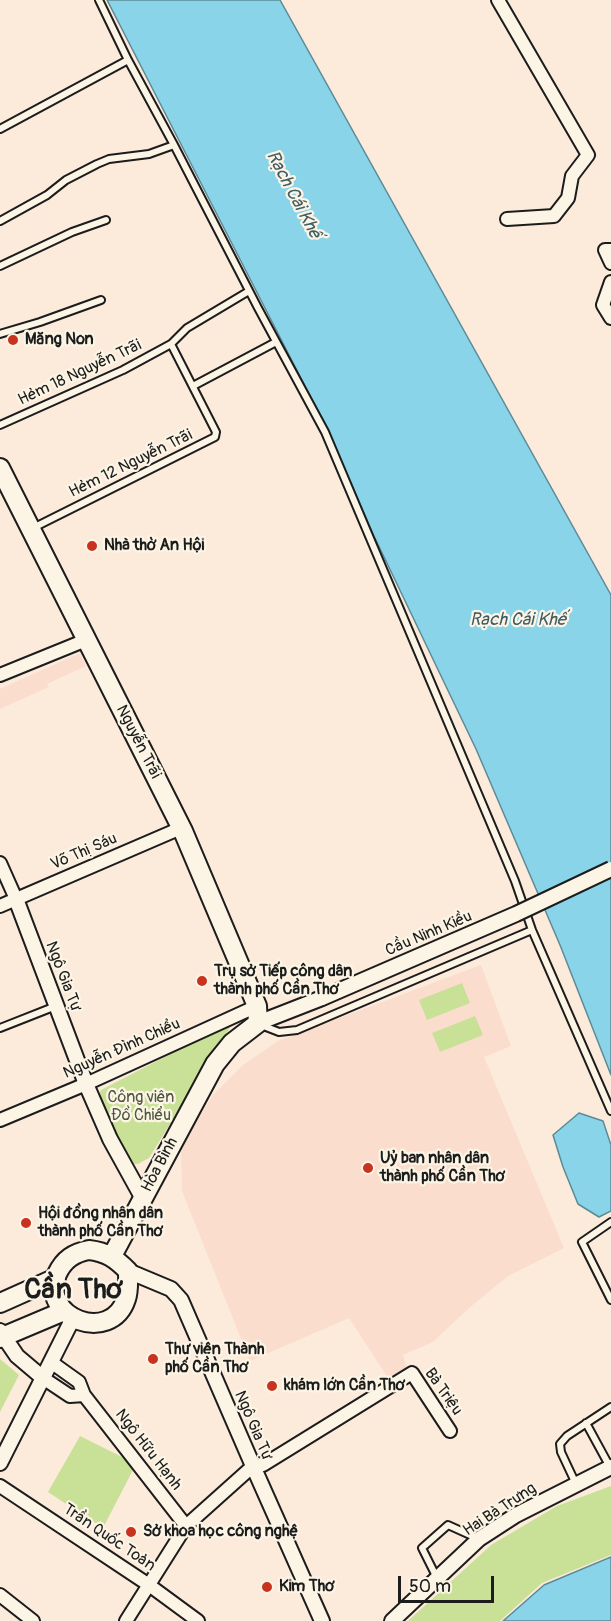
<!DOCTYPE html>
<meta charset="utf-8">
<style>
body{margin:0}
#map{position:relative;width:611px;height:1621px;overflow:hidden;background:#fceadb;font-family:Pangolin,sans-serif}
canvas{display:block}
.scale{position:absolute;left:398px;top:1576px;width:96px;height:27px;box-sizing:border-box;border:3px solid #1c1c1c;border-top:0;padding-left:8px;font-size:18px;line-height:21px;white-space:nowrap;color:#1c1c1c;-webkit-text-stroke:4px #fcf5e5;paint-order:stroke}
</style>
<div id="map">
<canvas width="611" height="1621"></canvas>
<div class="scale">50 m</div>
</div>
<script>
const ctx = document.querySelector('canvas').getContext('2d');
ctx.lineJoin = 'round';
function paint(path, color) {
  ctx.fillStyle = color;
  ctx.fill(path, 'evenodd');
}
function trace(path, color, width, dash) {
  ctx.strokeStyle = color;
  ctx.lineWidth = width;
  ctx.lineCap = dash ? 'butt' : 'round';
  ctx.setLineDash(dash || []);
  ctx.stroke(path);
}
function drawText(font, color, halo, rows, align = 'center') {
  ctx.font = font + ' Pangolin,sans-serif';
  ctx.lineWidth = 4.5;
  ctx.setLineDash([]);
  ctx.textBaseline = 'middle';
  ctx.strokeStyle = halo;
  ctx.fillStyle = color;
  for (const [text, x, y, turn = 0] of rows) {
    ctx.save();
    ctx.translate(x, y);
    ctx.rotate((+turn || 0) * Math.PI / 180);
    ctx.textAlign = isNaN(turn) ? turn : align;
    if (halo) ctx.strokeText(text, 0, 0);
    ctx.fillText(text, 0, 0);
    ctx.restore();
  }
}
paint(new Path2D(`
 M80 653 86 666 47 684 49 687 0 709V689Z
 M481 965 511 1046 484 1057 564 1248 508 1276 469 1308 433 1342 403 1355 407 1370 390 1381 349 1318 250 1361 182 1191 181 1146 213 1095 243 1065 278 1041Z`), '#fbddce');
paint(new Path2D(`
 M462 983 470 1003 427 1020 419 1000Z
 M475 1016 483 1035 440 1052 432 1033Z
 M234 1021 149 1158 138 1164H130L98 1096 101 1090Z
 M0 1359 19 1375 0 1412Z
 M80 1436 136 1464 103 1528 48 1492Z
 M611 1486V1555L542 1583 500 1621H408L491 1545 557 1506Z`), '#c9e197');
const water = new Path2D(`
 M107 0H280L611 595V1075L560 945 476 749 373 534 327 429Z
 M579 1113 603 1121 611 1145V1211L599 1217 578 1204 563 1167 553 1135Z
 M611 1557V1621H503L544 1585Z`);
paint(water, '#89d4e9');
trace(water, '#5d8a97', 1.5);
const service = new Path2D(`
 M99 0 128 60 174 145 258 308 325 432 515 881 532 930 611 1111
 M0 129 128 60
 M0 221 47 195 66 180 97 164 109 159 149 154 174 145
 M0 266 72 232 106 220
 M0 334 40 322 101 300
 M193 386 276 342
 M0 425 123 370 171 344 187 328 249 291
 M33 528 215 437 216 432 171 344
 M261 1025 279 1032 297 1030 532 930
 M0 1028 56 1006
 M611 1222 582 1242 611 1300
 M586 1423 610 1467
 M576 1484 561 1452 560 1444 567 1436 611 1407
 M437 1578 422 1548 448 1525 479 1539`);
const minor = new Path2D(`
 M498 0 588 155 572 176 568 198 554 216 507 219
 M611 250H605L611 263
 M611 282 603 305 611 318
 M0 675 86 640
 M0 863 16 899
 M0 906 181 828
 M0 1120 86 1084 257 1006
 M51 1362 79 1382 84 1395 186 1526
 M43 1378 70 1396 84 1395
 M0 1486 149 1585 198 1621
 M0 1595 33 1621
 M126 1621 186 1526 253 1466 263 1465 412 1373 450 1431`);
const tertiary = new Path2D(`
 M16 899 86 1084 110 1139 142 1197
 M258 1023 322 998
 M128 1271 171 1289 181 1300 253 1466 322 1621
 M0 1331 17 1356 43 1378
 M0 1463 73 1318
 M392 1621 479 1539 516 1515 611 1467`);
const primary = new Path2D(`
 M0 468 183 831 257 1006 258 1023 232 1043 215 1064 112 1256
 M89 1250C107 1252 116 1259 128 1271 128 1281 129 1290 126 1299 111 1345 39 1318 57 1274 64 1259 74 1253 89 1250Z
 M0 1303 56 1278
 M0 1338 64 1311`);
trace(service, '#1c1c1c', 10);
trace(minor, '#1c1c1c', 16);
trace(tertiary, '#1c1c1c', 18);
trace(primary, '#1c1c1c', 22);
trace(service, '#fcf5e5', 6);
trace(minor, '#fcf5e5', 12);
trace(tertiary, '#fcf5e5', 14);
trace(primary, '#fcf5e5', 18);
const tertiaryBridge = new Path2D(`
 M322 998 516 914 611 869`);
trace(tertiaryBridge, '#1c1c1c', 18, []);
trace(tertiaryBridge, '#fcf5e5', 14);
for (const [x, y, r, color] of [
 [13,340,6,"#c8321e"],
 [92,546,6,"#c8321e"],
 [202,981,6,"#c8321e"],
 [368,1168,6,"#c8321e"],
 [26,1223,6,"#c8321e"],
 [153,1359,6,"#c8321e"],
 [272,1386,6,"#c8321e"],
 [131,1532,6,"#c8321e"],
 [267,1587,6,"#c8321e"]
]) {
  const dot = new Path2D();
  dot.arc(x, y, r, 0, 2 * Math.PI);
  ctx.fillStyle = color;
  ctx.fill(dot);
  trace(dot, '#fcf5e5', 2);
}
drawText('bold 16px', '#1c1c1c', '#fcf5e5', [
 ["Măng Non",25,340],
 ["Nhà thờ An Hội",104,546],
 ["Trụ sở Tiếp công dân",214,972],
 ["thành phố Cần Thơ",214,990],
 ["Uỷ ban nhân dân",380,1159],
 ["thành phố Cần Thơ",380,1177],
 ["Hội đồng nhân dân",38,1214],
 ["thành phố Cần Thơ",38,1232],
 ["Thư viện Thành",165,1350],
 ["phố Cần Thơ",165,1368],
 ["khám lớn Cần Thơ",284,1386],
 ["Sở khoa học công nghệ",143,1532],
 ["Kim Thơ",279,1587]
], 'left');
drawText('16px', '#1c1c1c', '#fcf5e5', [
 ["Hẻm 18 Nguyễn Trãi",80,373,-25],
 ["Hẻm 12 Nguyễn Trãi",131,464,-26],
 ["Nguyễn Trãi",138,742,63],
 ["Võ Thị Sáu",84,852,-23],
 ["Cầu Ninh Kiều",429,934,-23],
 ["Ngô Gia Tự",63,977,69],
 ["Nguyễn Đình Chiểu",122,1049,-24],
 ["Hòa Bình",160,1165,-62],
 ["Bà Triệu",443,1392,55],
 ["Ngô Gia Tự",253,1426,67],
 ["Ngô Hữu Hạnh",148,1450,52],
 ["Hai Bà Trưng",500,1510,-33],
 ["Trần Quốc Toản",109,1538,34]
]);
drawText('16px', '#505741', '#fcf5e5', [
 ["Công viên",141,1098],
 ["Đồ Chiểu",141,1116]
]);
drawText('italic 18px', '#425c64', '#fcf5e5', [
 ["Rạch Cái Khế",293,195,62],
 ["Rạch Cái Khế",518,620]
]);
drawText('bold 28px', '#1c1c1c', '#fcf5e5', [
 ["Cần Thơ",73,1291]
]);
</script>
